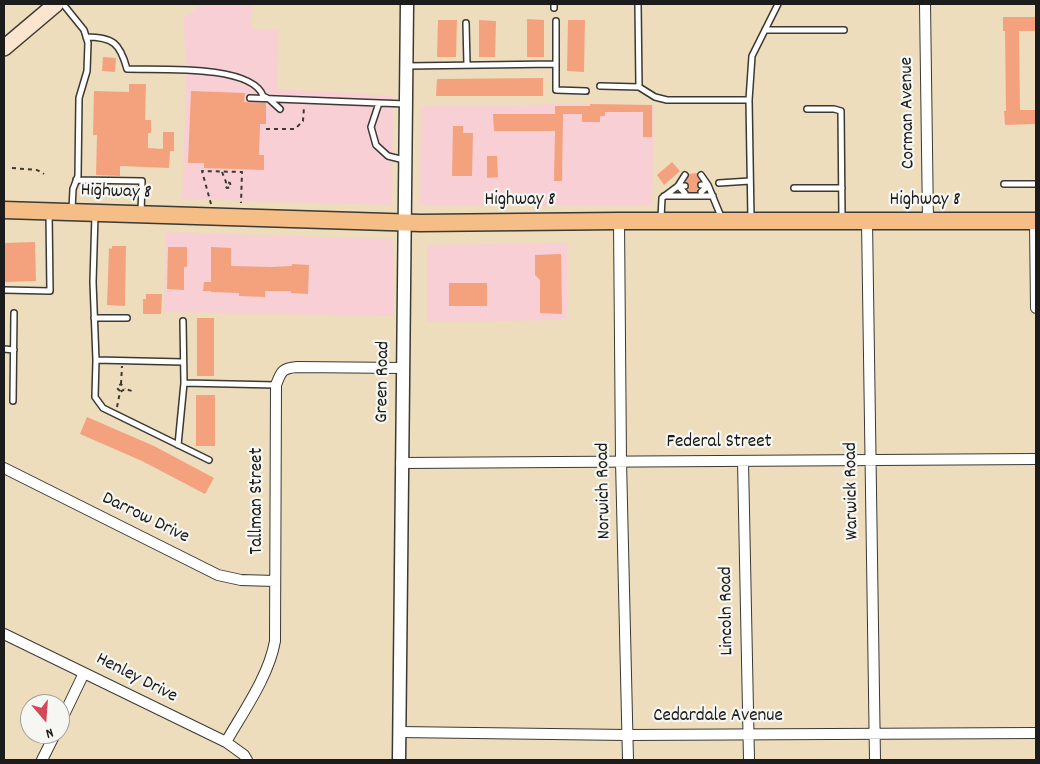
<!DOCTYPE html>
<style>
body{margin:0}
#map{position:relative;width:1040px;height:764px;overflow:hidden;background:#edddbc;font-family:Dekko,sans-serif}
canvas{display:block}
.frame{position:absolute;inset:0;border:5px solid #1c1c1c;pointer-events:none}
.north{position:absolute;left:20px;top:694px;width:50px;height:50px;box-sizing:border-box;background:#f6f6f2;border:1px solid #9f9f9c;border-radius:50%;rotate:162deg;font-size:14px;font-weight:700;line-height:20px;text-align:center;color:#1c1c1c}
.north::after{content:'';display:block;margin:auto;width:18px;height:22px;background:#d1495b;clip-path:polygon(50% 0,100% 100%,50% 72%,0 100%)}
</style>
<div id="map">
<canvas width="1040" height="764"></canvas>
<div class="frame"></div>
<div class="north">N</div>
</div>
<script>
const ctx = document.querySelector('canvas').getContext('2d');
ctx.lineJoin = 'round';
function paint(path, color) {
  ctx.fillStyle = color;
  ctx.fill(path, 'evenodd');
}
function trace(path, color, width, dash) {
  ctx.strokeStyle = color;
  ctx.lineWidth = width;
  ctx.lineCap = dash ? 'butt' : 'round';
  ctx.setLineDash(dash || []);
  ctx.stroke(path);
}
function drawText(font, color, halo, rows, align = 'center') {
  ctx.font = font + ' Dekko,sans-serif';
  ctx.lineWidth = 4.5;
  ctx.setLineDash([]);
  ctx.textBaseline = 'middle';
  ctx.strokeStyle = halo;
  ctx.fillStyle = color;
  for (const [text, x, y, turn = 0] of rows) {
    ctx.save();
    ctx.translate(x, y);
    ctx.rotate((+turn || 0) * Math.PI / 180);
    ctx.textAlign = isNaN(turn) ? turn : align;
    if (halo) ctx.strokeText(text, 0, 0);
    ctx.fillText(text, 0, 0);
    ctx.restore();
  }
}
paint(new Path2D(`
 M202 4H251L252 30H278L277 89 393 96 392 205 182 199 186 87 184 18Z
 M552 104 654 105 652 205H420L421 106H487Z
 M166 232 391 239 394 243 393 316 164 312Z
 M567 243V320L427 322V245Z`), '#f7cfd4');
paint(new Path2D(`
 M1003 17H1036V31H1019L1020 110H1036V124L1005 125 1004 111H1006L1005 31H1003Z
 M527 19 544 20V57H527Z
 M438 20H457L456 57H437Z
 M479 20 496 21 495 57H479Z
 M568 20H585L584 72 567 71Z
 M103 57 116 58 115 72 102 71Z
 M543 78V96H436L437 79Z
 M129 84H146L145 120H151V133H148V148L163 149V132H174V151H170L169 168 120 166V176L96 175 97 135H93L94 91 129 92Z
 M191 91 245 93 244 102 266 103V124H260L259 155H264V170L204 168V163H188Z
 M590 104 652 105V137H643V112H605V116H600V122H582V114H563L562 181H554L555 131H494L493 114H555V106H590Z
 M453 126H463V133H473L472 176H452Z
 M487 156H497L498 177 487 178Z
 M672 162 680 171 664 185 657 175Z
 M697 173 700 181 697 185 698 188 697 192H689L688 189 689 184 686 182 689 174Z
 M35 242 36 281 4 282V243Z
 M112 246H126L125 306 107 305 109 248 112 249Z
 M168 247H187V267H184V290L167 289Z
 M211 247 231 248V266L271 267 292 266V264L309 265 308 294 291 293V291H265V297L239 296V293L211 292V291H203L204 282H211Z
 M561 254 562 314 540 313V280L535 275V255Z
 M449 283H487V306H449Z
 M146 294H162L161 314H143V299H146Z
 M197 318H214V376H197Z
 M196 395H215V446H196Z
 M87 417 154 446 214 478 205 494 142 461 80 434Z`), '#f4a27e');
const service = new Path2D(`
 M63 4 84 30 88 43 87 71 79 98 78 176 73 189 72 209
 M638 4 639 87 655 97 667 100H749
 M554 8V4
 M556 21V90L586 91
 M466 23 467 65
 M765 30H844
 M86 37C113 37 120 43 127 69 156 70 252 64 263 96L269 99 280 109
 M407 66 556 64
 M600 86 639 87
 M250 98 406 104
 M379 103 371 127 376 145 388 156 404 160
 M807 109H834L841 111 842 218
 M701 175 708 185
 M76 180 142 181 141 213
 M719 183 750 181
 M1004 184H1036
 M701 185H708L722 219
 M678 186 685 175
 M678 186 685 193
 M794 188H842
 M701 192 708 186
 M664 196H713
 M95 215 93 282 96 360 95 397 103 408 209 460
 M661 218 662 198 678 186H685
 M751 219 749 100 752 56 778 4
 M4 290 50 291 49 213
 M94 318H127
 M4 349 14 350
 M96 360 183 362
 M184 383 276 385
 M13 401 14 313
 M178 445 184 383 183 321`);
const minor = new Path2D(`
 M925 4 928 221
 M619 221 621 461 628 760
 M867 221 875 760
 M1035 221 1036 308
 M743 461 749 760
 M401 463 1036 459
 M4 468 218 575 241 580 275 581
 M4 634 226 742 244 755 247 760
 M60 723 84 673
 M399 732 627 735 1036 733
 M226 742C243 712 269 676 275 641L276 385C281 372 282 368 297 367L403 368
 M42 760 55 734`);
const tertiary = new Path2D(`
 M399 760 407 4`);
const secondary = new Path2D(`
 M4 48 56 4`);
const primary = new Path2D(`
 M4 210 420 223 619 221H1036`);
trace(service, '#3b3934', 8);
trace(minor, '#3b3934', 12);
trace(tertiary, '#3b3934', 15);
trace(secondary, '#3b3934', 18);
trace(primary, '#3b3934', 19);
trace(new Path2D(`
 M266 129H295L303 121 304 107
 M12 168 37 170 44 174
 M222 172 226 182 225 186 227 188 231 187 230 183 226 182
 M211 204 202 171 242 172 241 203
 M121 384 122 366
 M120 391 117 388 118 386 121 384 125 389
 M117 407 120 392 125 389 132 391`), '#3b3934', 2, [4, 4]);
trace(service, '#fff', 5);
trace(minor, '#fff', 10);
trace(tertiary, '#fff', 12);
trace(secondary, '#fbe5cf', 15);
trace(primary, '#f5be86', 16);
drawText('19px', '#1c1c1c', '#f6f6f2', [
 ["Corman Avenue",909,113,-91],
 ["Highway 8",116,193,2],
 ["Highway 8",520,201],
 ["Highway 8",925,201],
 ["Green Road",384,382,-89],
 ["Federal Street",719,443],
 ["Norwich Road",605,491,-91],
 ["Warwick Road",853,491,-91],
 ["Tallman Street",258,501,-90],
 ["Darrow Drive",145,519,26],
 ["Lincoln Road",728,611,-91],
 ["Henley Drive",136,679,27],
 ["Cedardale Avenue",718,717]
]);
</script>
